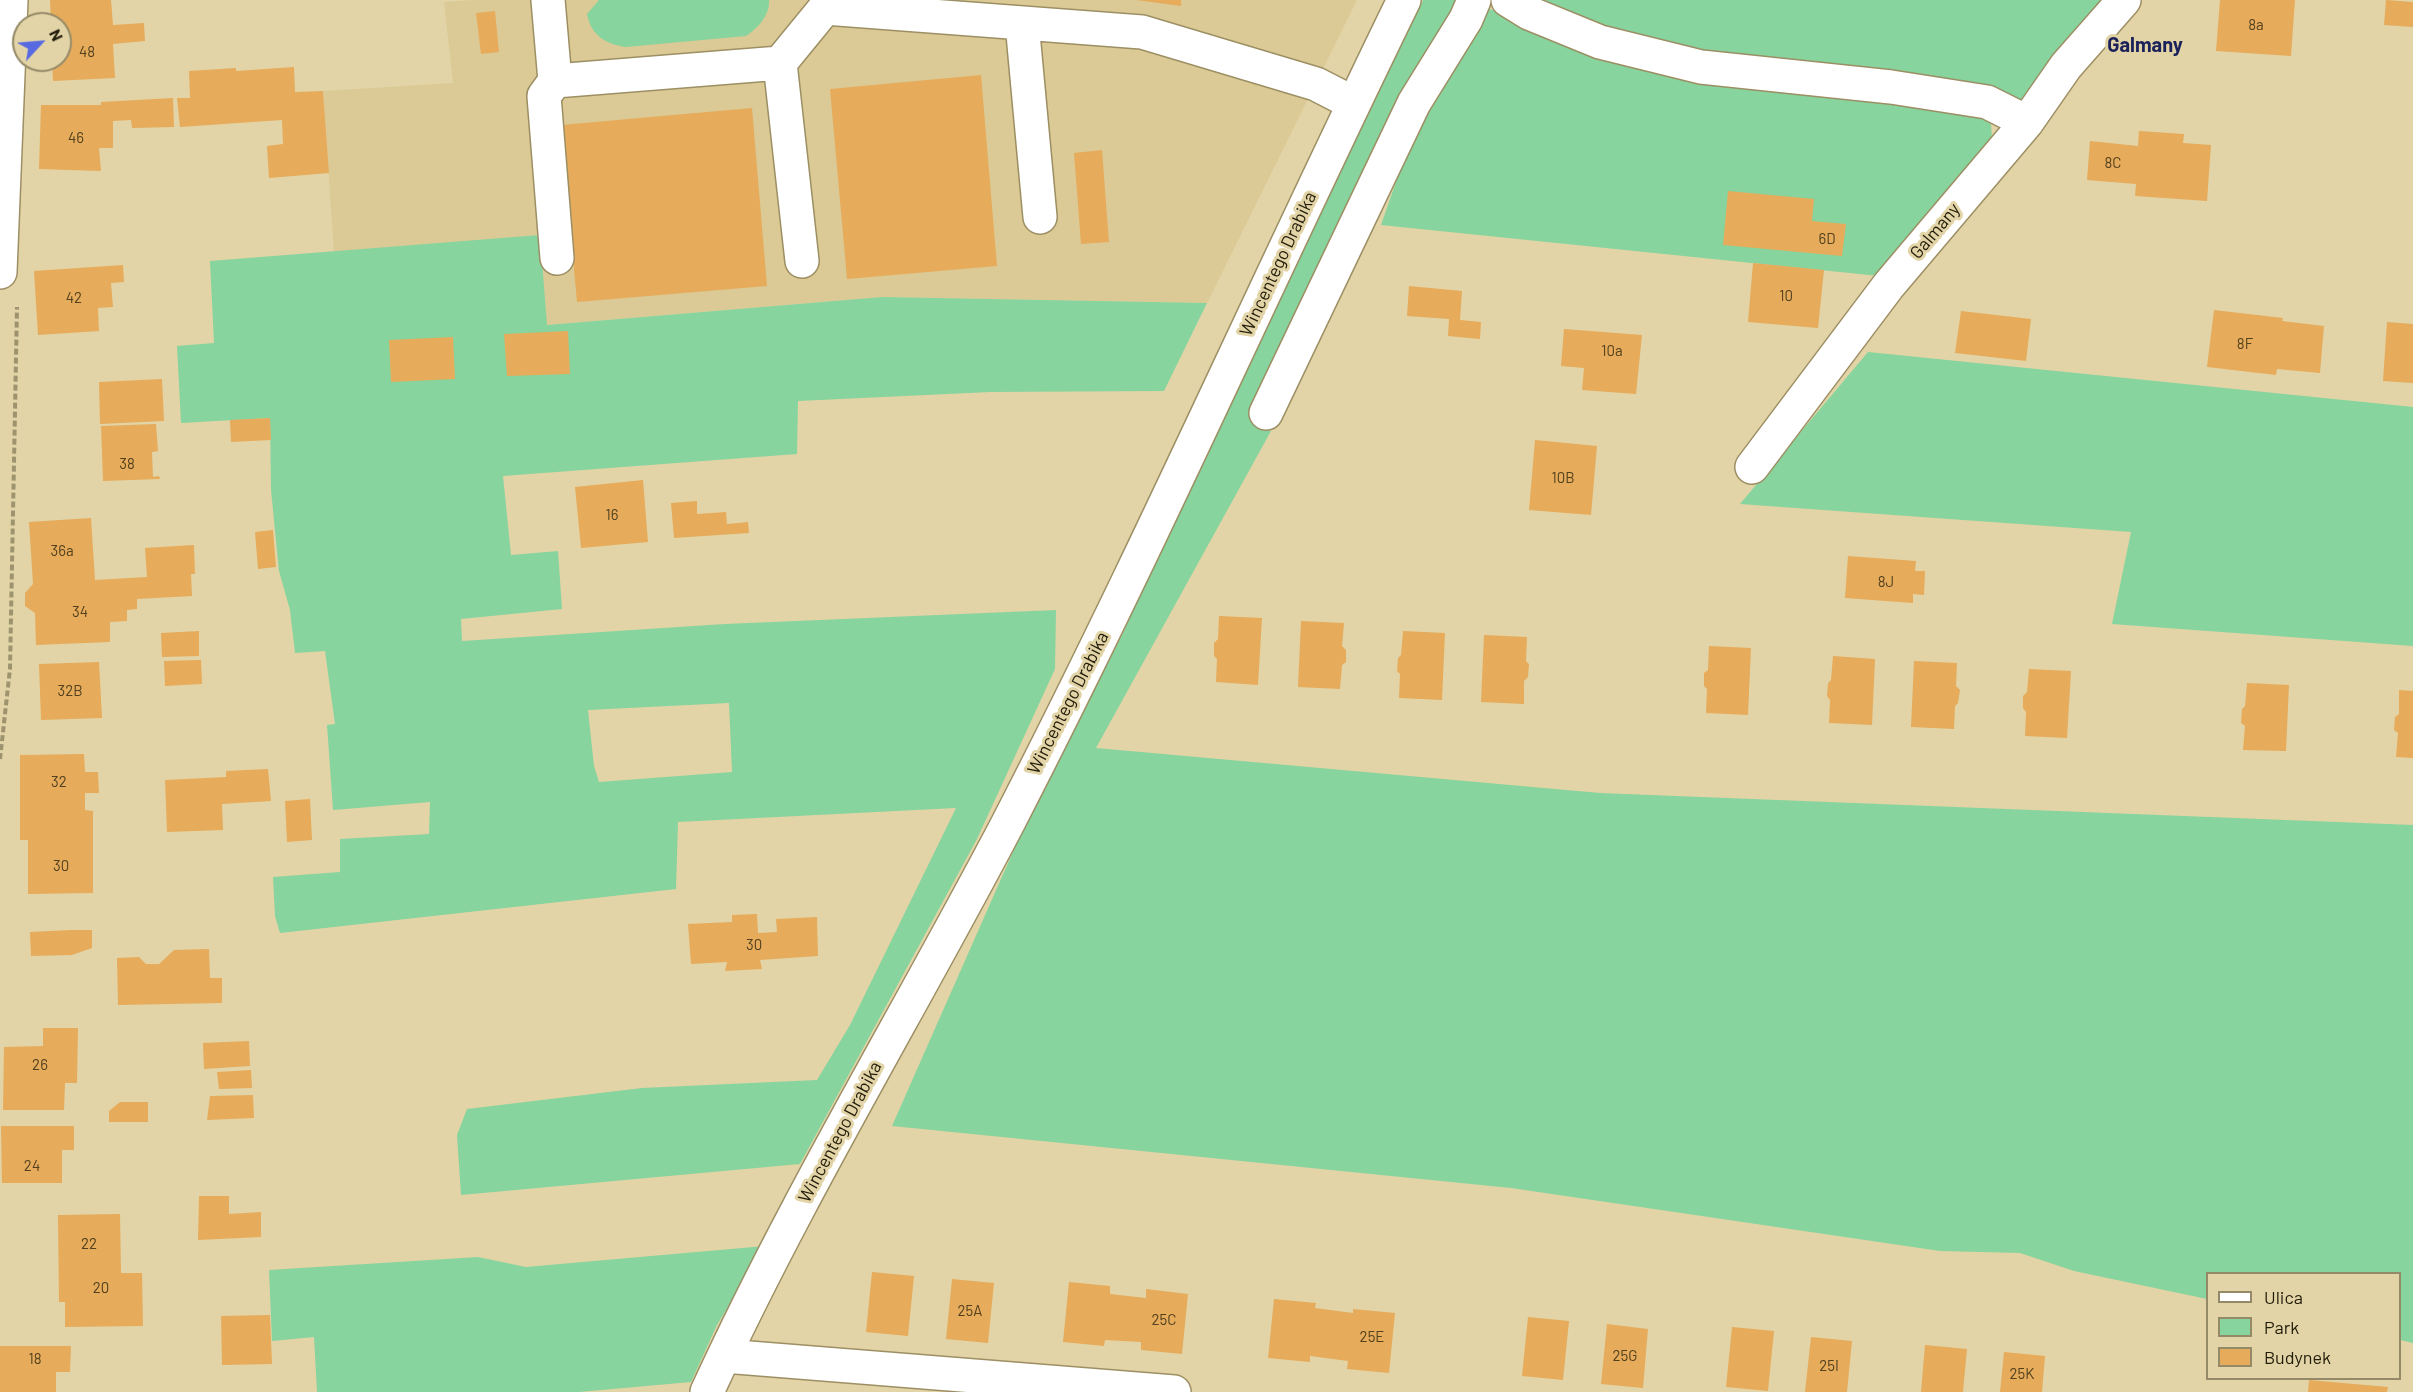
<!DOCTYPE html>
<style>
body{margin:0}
#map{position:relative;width:2413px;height:1392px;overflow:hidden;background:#e2d4a6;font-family:Barlow,sans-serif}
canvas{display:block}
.legend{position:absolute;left:2206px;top:1272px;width:195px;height:108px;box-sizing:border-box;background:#e2d4a6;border:2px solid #958a68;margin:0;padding:8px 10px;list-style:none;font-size:18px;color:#211c0a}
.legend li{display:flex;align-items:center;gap:12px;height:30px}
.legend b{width:30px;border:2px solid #958a68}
.north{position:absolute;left:12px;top:12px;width:60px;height:60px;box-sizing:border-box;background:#e2d4a6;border:2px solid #958a68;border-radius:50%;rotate:64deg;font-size:16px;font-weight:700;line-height:24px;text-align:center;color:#211c0a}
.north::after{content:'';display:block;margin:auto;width:21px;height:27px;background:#586ae1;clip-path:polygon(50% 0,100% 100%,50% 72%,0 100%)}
</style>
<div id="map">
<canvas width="2413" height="1392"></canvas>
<ul class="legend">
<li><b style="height:8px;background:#fff"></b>Ulica</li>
<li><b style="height:16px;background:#87d49e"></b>Park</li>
<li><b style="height:16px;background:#e6ab5b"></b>Budynek</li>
</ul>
<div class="north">N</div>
</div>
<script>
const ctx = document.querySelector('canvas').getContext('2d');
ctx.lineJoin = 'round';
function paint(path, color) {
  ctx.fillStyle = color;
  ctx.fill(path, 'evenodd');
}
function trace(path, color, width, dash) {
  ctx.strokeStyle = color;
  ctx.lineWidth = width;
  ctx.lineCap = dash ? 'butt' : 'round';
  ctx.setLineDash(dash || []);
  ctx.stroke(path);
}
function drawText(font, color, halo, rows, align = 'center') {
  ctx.font = font + ' Barlow,sans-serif';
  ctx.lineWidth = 6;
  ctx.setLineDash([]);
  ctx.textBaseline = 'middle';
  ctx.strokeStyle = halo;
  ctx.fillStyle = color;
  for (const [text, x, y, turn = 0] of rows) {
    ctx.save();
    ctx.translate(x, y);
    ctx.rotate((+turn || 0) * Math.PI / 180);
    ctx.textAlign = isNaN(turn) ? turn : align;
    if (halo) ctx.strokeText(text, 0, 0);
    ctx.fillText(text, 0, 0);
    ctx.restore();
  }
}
paint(new Path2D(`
 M472 0H1357L1207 303 882 297 546 325 540 235 334 253 323 91 453 83 444 2Z`), '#dbca95');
paint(new Path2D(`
 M599 0H769C770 15 758 28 746 36L626 47C606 44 591 36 587 14Z
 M1423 0H1463L1301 315 1250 421 1271 431 1096 748 1600 793 2413 825V1343L2400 1340V1274H2208L2207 1299 2074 1271 2020 1253 1940 1251 1511 1188 892 1126 1016 845 1125 629 1163 535Z
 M1525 0H2108L2017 106 1704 59Z
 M1484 8 1981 114 1991 124 1992 139 1879 276 1381 225 1422 107Z
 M540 235 547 325 882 297 1207 303 1164 391 990 392 798 401 797 454 503 476 511 555 558 551 562 609 461 619 462 641 725 624 1056 610 1055 669 977 839 800 1164 461 1195 457 1135 467 1109 642 1088 817 1080 850 1025 956 808 678 822 676 889 280 933 275 916 273 877 340 872V839L429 834 430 802 333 810 327 725 335 724 325 651 295 653 290 610 279 571 271 490 270 418 181 423 177 346 214 343 210 261ZM729 703 732 772 599 782 594 766 588 710Z
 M1868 352 2413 407V646L2112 624 2131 532 1740 504Z
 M765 1246 717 1325 691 1382 579 1392H317L314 1337 272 1341 269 1270 478 1257 526 1267Z`), '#87d49e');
paint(new Path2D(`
 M50 0H111L113 25 144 23 145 41 113 44 115 78 53 81 52 60H60V24H51Z
 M1136 0H1181V6Z
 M2220 0H2295L2291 56 2216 51Z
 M2386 0 2413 2V27L2384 25Z
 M495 11 499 52 481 54 476 13Z
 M294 67 295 92 323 91 329 173 269 178 267 146 283 144 282 120 180 127 177 98H190L189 71 236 68V71Z
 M981 75 997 266 847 279 830 89Z
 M173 98 174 127 132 128 131 120 113 121V148H99L101 171 39 169 41 105H101V102Z
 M752 108 767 286 577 302 561 125Z
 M2139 131 2184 134 2183 143 2211 145 2207 201 2135 196 2136 184 2087 180 2090 141 2138 146Z
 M1102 150 1109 242 1081 244 1074 153Z
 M1728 191 1814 199 1812 221 1846 224 1842 256 1723 245Z
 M1753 263 1824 270 1818 328 1748 322Z
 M123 265 124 282 111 283 113 307 98 308 99 331 38 335 34 271Z
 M1409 286 1462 291 1460 320 1481 322 1480 339 1448 336 1449 319 1407 316Z
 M2214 310 2283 318 2282 321 2324 326 2320 373 2277 369 2276 375 2207 367Z
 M1961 311 2031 319 2026 361 1955 353Z
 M2387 322 2413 324V383L2383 381Z
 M1564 329 1642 335 1636 394 1582 390 1584 368 1561 366Z
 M568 331 570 374 507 376 504 334Z
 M453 337 455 379 391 382 389 340Z
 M162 379 164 421 100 424 99 382Z
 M270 418 271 440 231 442 230 420Z
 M156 424 158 451 152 452 153 477 159 476 160 479 103 481 101 426Z
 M1535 440 1597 446 1591 515 1529 510Z
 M643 480 648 542 581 548 575 487Z
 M697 501V514L726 512 727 524 748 522 749 533 674 538 671 503Z
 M91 518 95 580 147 577 145 548 194 545 195 574H191L192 596 137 599V609L127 610V621L110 622V642L36 645 35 613 25 606V593L33 584 29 522Z
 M273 530 276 567 258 569 255 532Z
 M1848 556 1916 561 1915 571H1925L1924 595 1913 594V603L1845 598Z
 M1219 616 1262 618 1258 685 1216 682 1217 659 1214 656V643L1218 639Z
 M1301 621 1344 623 1342 646 1346 650V662L1342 665 1340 689 1298 687Z
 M199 631V656L162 657 161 633Z
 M1403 631 1445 633 1442 700 1399 698 1400 674 1397 671 1398 658 1401 655Z
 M1484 635 1527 637 1526 661 1529 664 1528 677 1524 681V704L1481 702Z
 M1709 646 1751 648 1748 715 1706 713 1707 689 1704 686V673L1708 670Z
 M1833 656 1875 659 1872 725 1829 723 1830 700 1827 696 1828 683 1831 680Z
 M201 660 202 684 165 686 164 661Z
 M1914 661 1957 663 1956 686 1960 690 1958 703 1955 706 1954 729 1911 727Z
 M99 662 102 718 41 720 39 664Z
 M2029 669 2071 671 2067 738 2025 736 2026 712 2023 708V696L2027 692Z
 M2247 683 2289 685 2286 751 2243 750 2245 726 2241 723 2242 709 2245 706Z
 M2399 690 2413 691V758L2396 757 2398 733 2394 730 2395 717 2399 714Z
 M84 754 85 772H98L99 793H85V810L93 811V893L28 894V840H20V755Z
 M268 769 271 801 222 804 223 830 167 832 165 780 226 777V771Z
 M310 799 312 840 287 842 285 801Z
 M757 914 758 933 777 932 776 919 817 917 818 956 760 960 762 969 725 971 727 962 691 964 688 924 732 922V915Z
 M71 930H92V948L72 955 31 956 30 932Z
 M209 949 210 978H222V1003L118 1005 117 958 139 957 146 964H159L174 950Z
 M43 1028H78L77 1083H65L64 1110H3L4 1047 43 1046Z
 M249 1041 250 1066 204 1069 203 1043Z
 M251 1070 252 1088 219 1089 217 1072Z
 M253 1095 254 1118 207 1120 210 1096Z
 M120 1102H148V1122H109V1111Z
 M1 1126H74V1150H62V1183H2Z
 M199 1196H229V1214L261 1212V1237L198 1240Z
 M120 1214 121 1273H142L143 1326 65 1327V1302H59L58 1215Z
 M872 1272 914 1276 908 1336 866 1332Z
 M952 1279 994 1283 988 1343 946 1339Z
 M1069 1282 1110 1286V1294L1146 1298V1289L1188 1294 1182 1354 1141 1350V1342L1105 1340 1104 1346 1063 1342Z
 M1274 1299 1316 1303 1315 1308 1353 1313V1309L1395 1313 1389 1373 1347 1369 1348 1361 1310 1356V1362L1268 1358Z
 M270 1315 272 1364 222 1365 221 1316Z
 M1528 1317 1569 1321 1563 1380 1522 1376Z
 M1607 1324 1648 1329 1643 1388 1601 1384Z
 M1732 1327 1774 1331 1768 1391 1726 1387Z
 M1811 1337 1852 1341 1847 1392H1805Z
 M1925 1345 1967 1349 1963 1392H1921Z
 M0 1346H71L70 1372H56V1392H0Z
 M2004 1352 2045 1356 2042 1392H2000Z
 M2309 1380 2388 1387 2387 1392H2308Z`), '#e6ab5b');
const minor = new Path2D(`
 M548 0 555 81 780 63 825 8 1142 32 1316 84 1353 103
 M1508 0 1529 13 1600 42 1701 67 1891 87 1987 102 2027 122
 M1022 23 1040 217
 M780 63 802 261
 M555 81 544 96 557 258
 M0 272 11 0
 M1266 413 1414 103 1466 19 1474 0
 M1752 467 1889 285 2027 122 2066 66 2124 0
 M724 1356 1174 1392
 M707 1392C796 1198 908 1014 1007 825 1147 554 1270 274 1404 0`);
trace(minor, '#9d8f64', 36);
trace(new Path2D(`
 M0 759 10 669 17 307`), '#9e936f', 4, [6, 3]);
trace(minor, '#fff', 33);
drawText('15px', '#52401e', null, [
 ["8a",2256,25],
 ["48",87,52],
 ["46",76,138],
 ["8C",2113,163],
 ["6D",1827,239],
 ["10",1786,296],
 ["42",74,298],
 ["8F",2245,344],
 ["10a",1612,351],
 ["38",127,464],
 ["10B",1563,478],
 ["16",612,515],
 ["36a",62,551],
 ["8J",1886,582],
 ["34",80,612],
 ["32B",70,691],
 ["32",59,782],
 ["30",61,866],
 ["30",754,945],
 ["26",40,1065],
 ["24",32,1166],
 ["22",89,1244],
 ["20",101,1288],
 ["25A",970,1311],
 ["25C",1164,1320],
 ["25E",1372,1337],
 ["25G",1625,1356],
 ["18",35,1359],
 ["25I",1829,1366],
 ["25K",2022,1374]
]);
drawText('18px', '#211c0a', '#e2d4a6', [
 ["Galmany",1935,231,-50],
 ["Wincentego Drabika",1278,264,-65],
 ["Wincentego Drabika",1068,703,-63],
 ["Wincentego Drabika",840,1132,-62]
]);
drawText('bold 20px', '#1b225a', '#e2d4a6', [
 ["Galmany",2145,45]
]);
</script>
